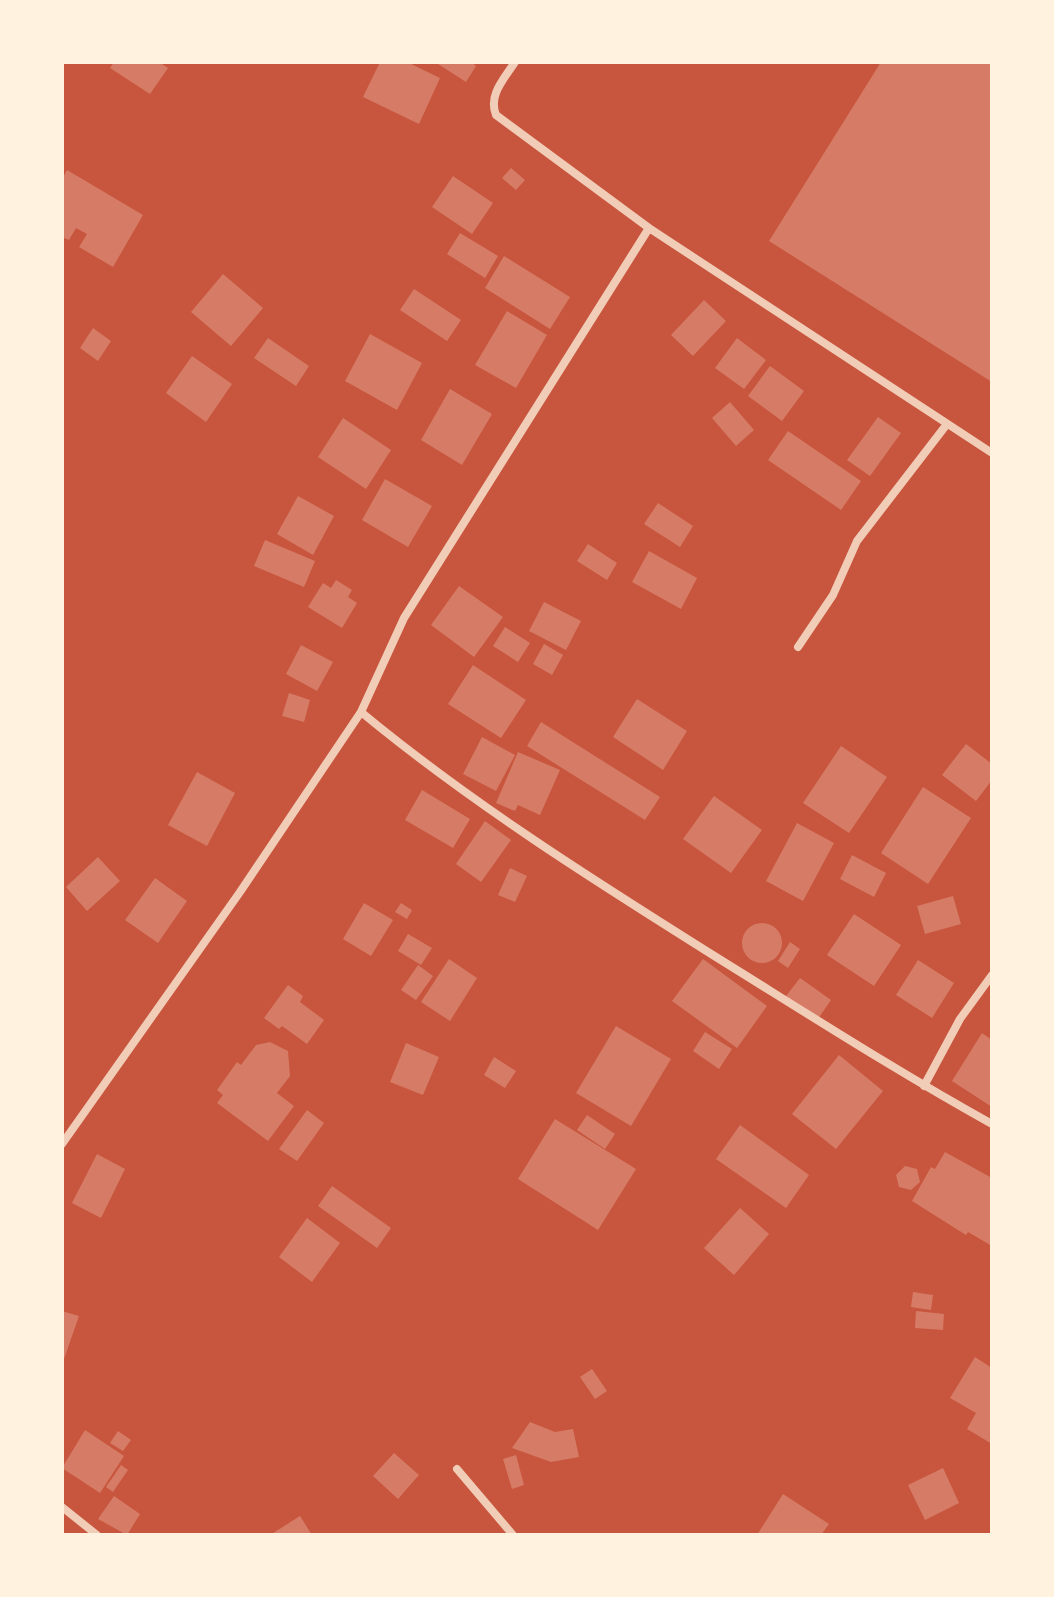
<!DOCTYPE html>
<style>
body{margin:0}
#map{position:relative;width:1054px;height:1597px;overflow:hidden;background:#c8553d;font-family:Quicksand,sans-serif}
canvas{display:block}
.frame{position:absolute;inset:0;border:64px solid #fff3e0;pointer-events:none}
</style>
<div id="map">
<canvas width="1054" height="1597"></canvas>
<div class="frame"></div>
</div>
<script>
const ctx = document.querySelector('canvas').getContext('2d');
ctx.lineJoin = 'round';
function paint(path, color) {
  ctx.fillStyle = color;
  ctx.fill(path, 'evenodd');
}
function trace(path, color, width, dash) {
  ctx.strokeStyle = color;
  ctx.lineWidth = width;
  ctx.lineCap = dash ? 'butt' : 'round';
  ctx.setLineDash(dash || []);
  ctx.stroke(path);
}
paint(new Path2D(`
 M114 62H159L168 68 150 94 110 68Z
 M380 62H407L440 78 419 124 363 97Z
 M435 62H471L476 66 466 82Z
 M881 62H992V382L769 241Z
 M511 168 525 180 516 190 502 178Z
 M67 170 143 215 113 267 79 247 87 234 76 228 69 240 62 237V179Z
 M453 176 493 203 472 234 432 207Z
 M460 233 498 256 485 278 447 254Z
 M504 256 570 297 550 329 485 288Z
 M223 274 263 308 231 346 191 312Z
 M414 289 461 320 447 341 400 310Z
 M704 300 726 321 693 356 671 335Z
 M507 311 547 335 516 388 475 365Z
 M93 328 111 341 98 361 80 348Z
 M370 334 422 363 397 410 345 381Z
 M268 338 309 366 296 386 254 358Z
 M737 338 766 360 744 389 715 368Z
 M192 356 232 384 206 422 166 393Z
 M770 366 804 391 782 421 748 396Z
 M450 389 492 414 462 465 421 440Z
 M730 402 754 430 736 446 712 418Z
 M878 417 901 433 870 476 847 460Z
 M343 418 391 450 366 489 318 457Z
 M788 431 861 481 841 510 768 460Z
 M385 479 432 506 408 547 362 520Z
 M298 496 334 516 313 555 277 534Z
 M658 503 693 526 680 547 644 524Z
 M265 540 315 561 304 587 254 566Z
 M588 544 617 563 607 580 577 561Z
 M649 551 697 578 681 609 632 582Z
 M336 580 352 590 348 597 357 603 342 628 308 607 323 583 331 588Z
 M459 586 503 617 474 657 431 625Z
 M544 602 581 621 566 650 529 631Z
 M505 627 530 643 518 662 493 646Z
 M544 644 563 655 552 675 533 664Z
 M301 645 333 662 317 691 286 674Z
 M473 665 526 700 501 738 448 704Z
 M289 693 310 700 304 722 282 716Z
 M637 699 687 731 663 770 613 737Z
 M541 722 660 797 645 820 527 746Z
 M482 737 515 755 496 791 463 774Z
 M966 744 992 764V780L976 801 942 775Z
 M841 746 887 777 849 833 803 803Z
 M518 752 560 770 540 815 518 805 515 811 496 803Z
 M197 772 235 793 207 846 168 825Z
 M923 787 971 818 928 884 881 853Z
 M422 790 470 819 453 848 405 820Z
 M714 796 762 830 731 873 683 839Z
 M485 821 511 840 481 882 456 864Z
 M797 823 834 843 803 901 766 881Z
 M852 855 886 873 874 897 840 879Z
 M98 857 120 881 87 911 66 887Z
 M510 868 527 876 515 902 498 895Z
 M155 878 187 901 158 943 125 920Z
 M953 896 961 924 925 934 917 906Z
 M364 903 393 920 371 956 343 939Z
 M401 903 412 910 407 919 395 912Z
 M854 914 901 945 874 986 827 955Z
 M742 943a20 20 0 1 1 40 0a20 20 0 1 1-40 0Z
 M408 934 432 948 421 965 398 951Z
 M790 942 800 949 788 968 778 961Z
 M449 959 477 978 450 1021 421 1002Z
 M703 959 767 1006 737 1048 672 1001Z
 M918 960 954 983 932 1018 896 995Z
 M418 965 433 976 416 1000 401 990Z
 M800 978 831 1000 818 1019 786 996Z
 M288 985 303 996 300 1002 324 1020 307 1044 282 1026 279 1029 264 1018Z
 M616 1026 671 1059 631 1126 576 1093Z
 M705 1032 732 1049 719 1069 693 1051Z
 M982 1033 992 1040V1107L952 1081Z
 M270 1042 288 1051 290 1076 277 1093 294 1106 268 1141 217 1103 223 1095 217 1090 237 1062 241 1065 256 1045Z
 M406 1043 439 1057 423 1095 390 1082Z
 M839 1055 883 1091 836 1149 792 1114Z
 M494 1057 516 1071 505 1088 484 1075Z
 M307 1110 324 1123 297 1161 279 1149Z
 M587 1115 615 1134 605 1149 577 1130Z
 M555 1119 636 1169 598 1230 518 1179Z
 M740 1125 809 1175 786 1208 716 1159Z
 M945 1152 992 1178V1246L968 1232 966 1235 912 1201 931 1167 935 1169Z
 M97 1154 125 1169 101 1218 72 1203Z
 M905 1166 917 1169 920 1182 911 1190 899 1187 896 1175Z
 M332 1186 391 1228 377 1248 318 1206Z
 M740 1208 769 1234 734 1275 704 1248Z
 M307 1218 340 1243 312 1282 279 1257Z
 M913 1292 933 1295 931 1310 911 1307Z
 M62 1311 79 1316 64 1359 62 1358Z
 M916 1311 944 1314 943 1330 915 1328Z
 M975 1357 992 1368V1444L967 1429 976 1413 950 1398Z
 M592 1369 607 1391 595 1399 580 1377Z
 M530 1422 555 1432 573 1429 579 1457 551 1462 512 1448Z
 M85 1430 124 1456 100 1493 62 1468Z
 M118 1431 131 1440 123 1451 110 1443Z
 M394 1453 419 1475 398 1499 373 1476Z
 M516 1455 524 1485 512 1489 503 1459Z
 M121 1465 128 1470 113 1492 106 1487Z
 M943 1468 959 1503 925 1520 908 1485Z
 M783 1494 829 1524 821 1535H757Z
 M114 1496 140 1514 127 1535 98 1519Z
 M300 1516 312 1535H270Z`), '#d67c66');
trace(new Path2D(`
 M515 62C504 79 488 95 496 115L649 228 992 453
 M798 647 833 595 857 541 947 424
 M361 712C471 803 595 881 716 957 808 1014 898 1072 992 1124
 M924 1086 960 1019 992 975
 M62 1144 240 892 361 712 404 618 649 228
 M457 1469 513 1535
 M62 1507 97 1535`), '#f1ccb7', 8);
</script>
